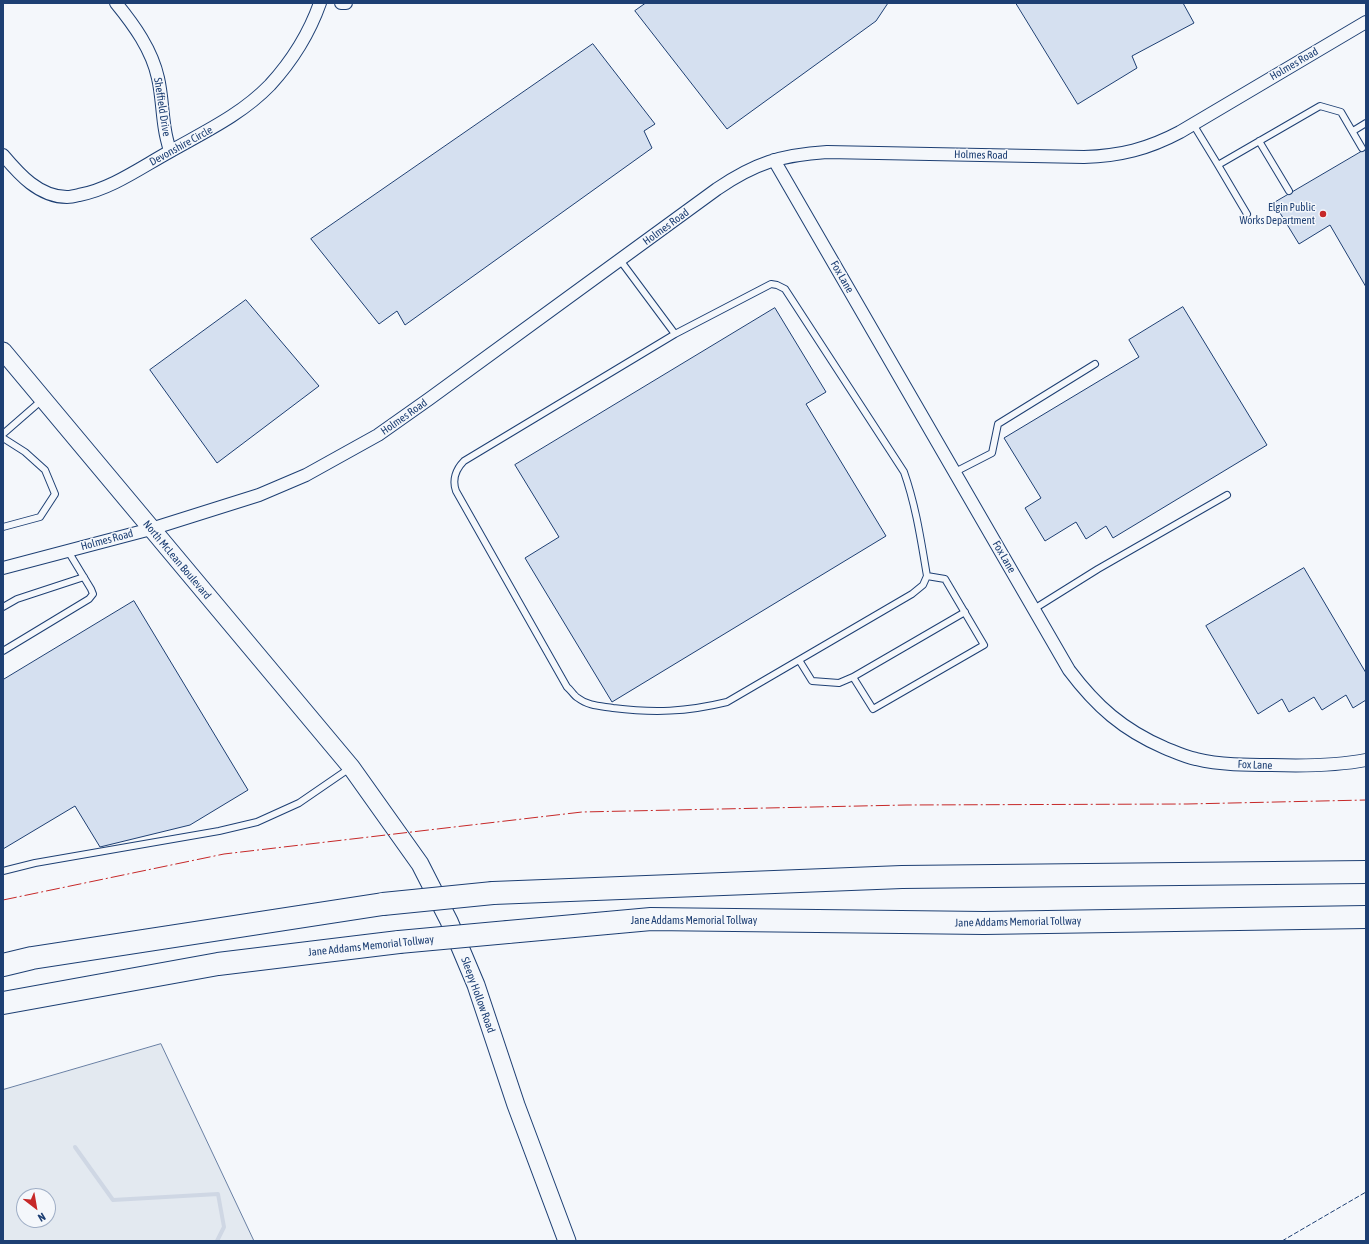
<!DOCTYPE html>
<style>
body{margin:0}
#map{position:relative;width:1369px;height:1244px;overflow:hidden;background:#f4f7fb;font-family:"Asap Condensed",sans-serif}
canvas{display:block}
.frame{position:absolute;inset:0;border:4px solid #1d3f73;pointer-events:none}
.north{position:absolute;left:16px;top:1188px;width:40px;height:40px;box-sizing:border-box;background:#f4f7fb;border:1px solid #9eadc5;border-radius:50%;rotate:149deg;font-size:11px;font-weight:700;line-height:16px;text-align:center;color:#1d3f73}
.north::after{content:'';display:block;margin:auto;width:14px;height:18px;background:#c62828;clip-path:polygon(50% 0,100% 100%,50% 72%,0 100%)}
</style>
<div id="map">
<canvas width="1369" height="1244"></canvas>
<div class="frame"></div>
<div class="north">N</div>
</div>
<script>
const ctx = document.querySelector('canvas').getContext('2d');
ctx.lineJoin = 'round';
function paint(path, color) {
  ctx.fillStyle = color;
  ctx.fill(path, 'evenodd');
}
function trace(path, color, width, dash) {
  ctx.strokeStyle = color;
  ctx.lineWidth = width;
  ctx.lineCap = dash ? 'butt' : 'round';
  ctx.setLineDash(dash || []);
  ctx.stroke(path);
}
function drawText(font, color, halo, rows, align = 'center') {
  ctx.font = font + ' "Asap Condensed",sans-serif';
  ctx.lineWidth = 3;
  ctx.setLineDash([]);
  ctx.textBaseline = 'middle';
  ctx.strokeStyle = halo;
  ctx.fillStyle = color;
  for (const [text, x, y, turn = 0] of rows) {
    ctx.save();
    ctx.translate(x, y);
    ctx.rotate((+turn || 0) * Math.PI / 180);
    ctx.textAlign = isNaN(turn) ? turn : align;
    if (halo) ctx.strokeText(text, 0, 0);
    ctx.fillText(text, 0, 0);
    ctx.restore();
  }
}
const green = new Path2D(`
 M161 1044 254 1241H3V1090ZM24 1196H48V1220H24Z`);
paint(green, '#e3e9f0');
trace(green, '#687fa3', 1);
trace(new Path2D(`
 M75 1147 113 1200 218 1194 224 1227 217 1241`), '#cfd7e4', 4);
const building = new Path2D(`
 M646 3H888L876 21 727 129 635 11Z
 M1016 3H1183L1194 23 1132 56 1137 68 1078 104Z
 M593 44 655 124 644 131 652 148 405 325 397 311 379 324 311 239Z
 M1366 149V287L1330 225 1299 244 1274 203Z
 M246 300 319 386 217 463 150 370Z
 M1183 307 1267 445 1113 538 1106 526 1086 539 1076 522 1045 541 1025 508 1041 498 1004 438 1139 357 1129 340Z
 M775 308 826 392 806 404 886 536 612 702 525 558 559 537 515 465Z
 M1304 568 1366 673V700L1353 708 1346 695 1322 710 1314 697 1289 712 1282 699 1258 714 1206 626Z
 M134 601 248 790 190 825 100 847 75 806 3 849V680Z`);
paint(building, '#d5e0f0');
trace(building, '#1d3f73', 1);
const lane = new Path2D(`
 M1193 124 1218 165 1320 106 1341 112 1362 148
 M1353 131 1366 123
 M1259 141 1289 191
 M1218 165 1247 214
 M620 260 675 334 771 284 777 285 785 289 904 472C916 506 921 541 927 576L923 585 912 594 727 702C686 712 654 713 613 708 601 706 588 706 578 698 574 696 571 690 567 687L456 491C452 480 456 469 464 461L675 334
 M3 434 42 400
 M3 438 25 452 45 470 55 494 40 517 3 527
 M955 472 992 453 998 424 1095 364
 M927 576 945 579 984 645 873 709 853 677 965 612
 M3 607 17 599 84 577
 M1034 609 1098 569 1227 495
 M3 651 89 599 93 594 91 589 68 551
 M799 660 812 681 839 683 853 677
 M3 871 35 863 219 831 257 822 299 803 350 768`);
const street = new Path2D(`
 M116 3C134 25 152 50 158 78 162 95 162 113 165 130 166 137 168 144 170 151
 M341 3H346
 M3 155C19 174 39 197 67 197 71 197 75 196 79 195 111 189 140 168 169 152 204 132 241 115 270 85 292 61 309 34 320 3
 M774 160 1069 670C1096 706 1123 730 1165 748 1175 752 1185 757 1196 759 1220 765 1247 765 1272 765 1304 766 1335 766 1366 760
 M3 568 151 529 259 495 306 475 378 435 429 399 717 189C755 163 781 155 827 152L1084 157C1120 156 1148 149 1180 132L1366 22`);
const secondary = new Path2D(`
 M3 351 351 767 420 864 449 921 476 985 516 1105 567 1241`);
const highway = new Path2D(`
 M493 893 902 877 1366 872
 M508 932 651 919 984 923 1366 917
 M3 965 32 958 383 904
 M3 1003 218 964 399 942`);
trace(lane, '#1d3f73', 8);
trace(street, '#1d3f73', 14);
trace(secondary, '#1d3f73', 19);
trace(highway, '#1d3f73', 24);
trace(lane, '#f4f7fb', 6);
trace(street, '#f4f7fb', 12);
trace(secondary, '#f4f7fb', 17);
trace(highway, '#f4f7fb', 22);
const highwayBridge = new Path2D(`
 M383 904 493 893
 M399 942 508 932`);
trace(highwayBridge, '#1d3f73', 24, []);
trace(highwayBridge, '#f4f7fb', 22);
trace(new Path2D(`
 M1282 1241 1366 1192`), '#1d3f73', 1, [5, 2]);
trace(new Path2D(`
 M3 900 224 854 582 812 906 805 1187 804 1366 800`), '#c62828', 1, [14, 3, 2, 3]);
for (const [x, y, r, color] of [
 [1323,214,4,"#c62828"]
]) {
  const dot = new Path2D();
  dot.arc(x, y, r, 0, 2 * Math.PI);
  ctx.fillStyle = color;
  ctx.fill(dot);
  trace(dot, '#f4f7fb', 1.5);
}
drawText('11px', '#1d3f73', '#f4f7fb', [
 ["Holmes Road",1294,64,-30],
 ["Sheffield Drive",162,107,81],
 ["Devonshire Circle",181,146,-29],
 ["Holmes Road",981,155,1],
 ["Holmes Road",666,227,-36],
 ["Fox Lane",842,277,60],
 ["Holmes Road",404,417,-35],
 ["Holmes Road",107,540,-15],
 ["Fox Lane",1004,557,60],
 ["North McLean Boulevard",177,560,50],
 ["Fox Lane",1255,765,2],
 ["Jane Addams Memorial Tollway",694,921],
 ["Jane Addams Memorial Tollway",1018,922,-1],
 ["Jane Addams Memorial Tollway",371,946,-6],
 ["Sleepy Hollow Road",478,995,70]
]);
drawText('11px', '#1d3f73', '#f4f7fb', [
 ["Elgin Public",1315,208],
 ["Works Department",1315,221]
], 'right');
</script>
